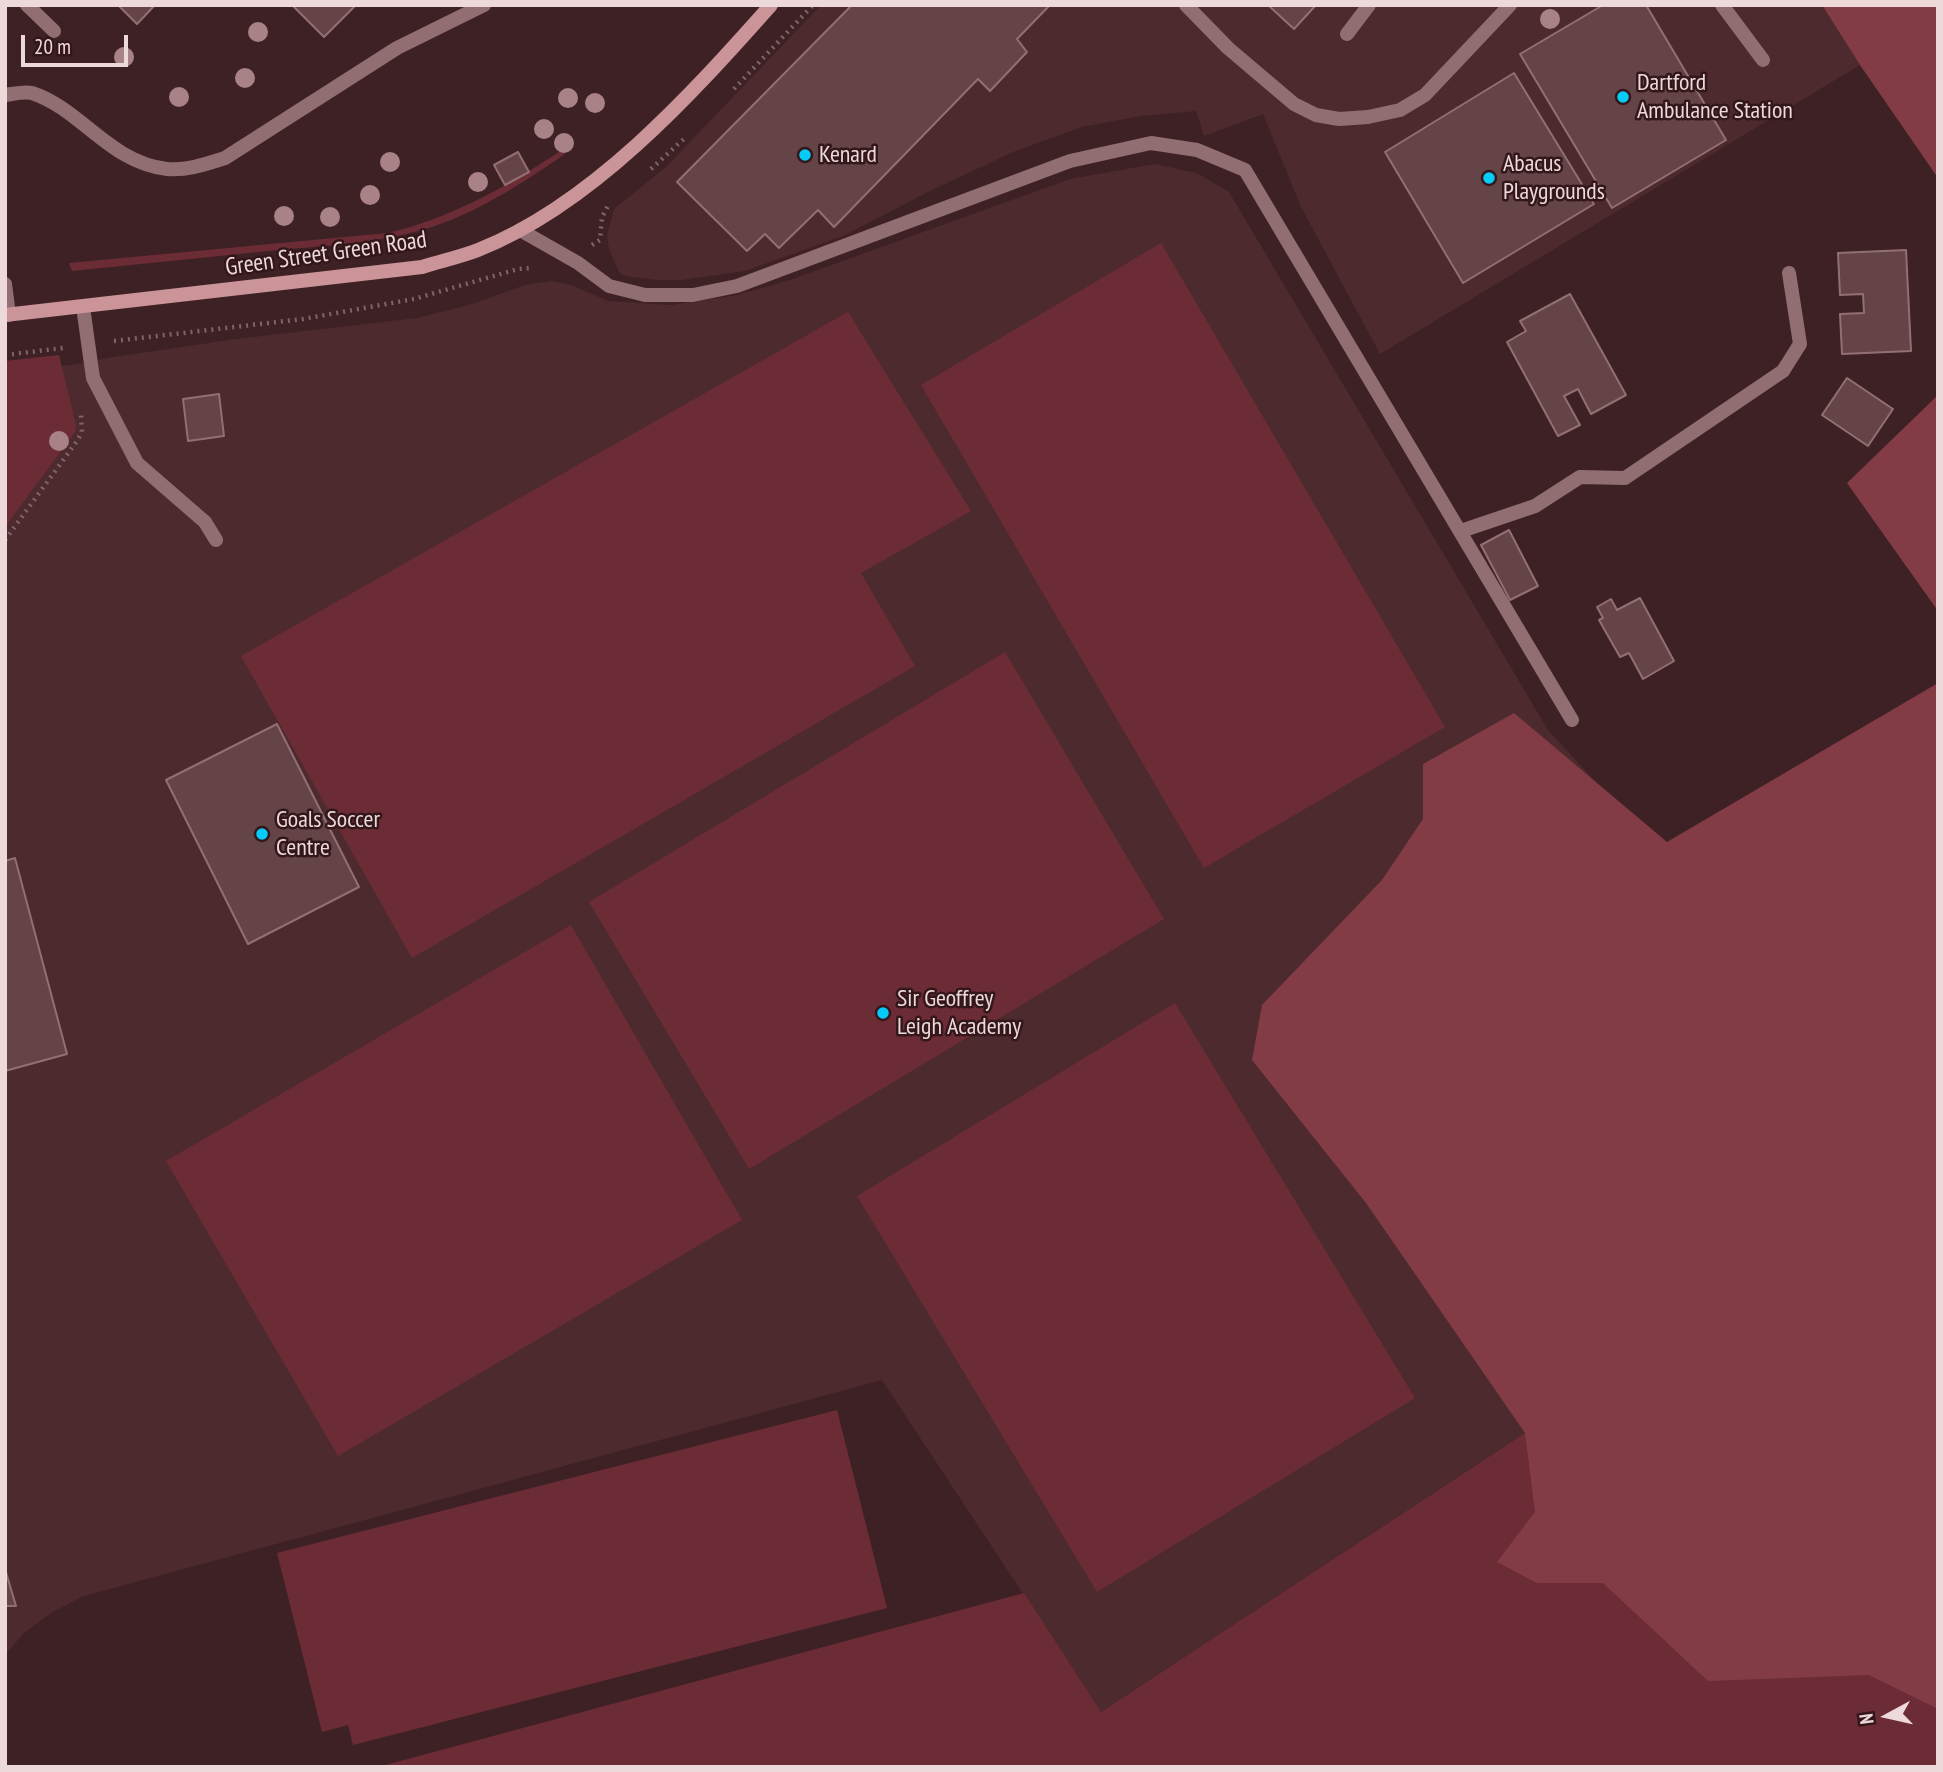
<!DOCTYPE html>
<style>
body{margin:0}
#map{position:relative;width:1943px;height:1772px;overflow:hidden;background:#3e2125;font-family:"PT Sans Narrow",sans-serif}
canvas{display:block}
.frame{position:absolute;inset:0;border:7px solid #edd9da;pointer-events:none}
.north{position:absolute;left:1852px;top:1681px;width:70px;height:70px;-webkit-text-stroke:5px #33171b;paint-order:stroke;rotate:262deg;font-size:19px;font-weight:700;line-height:28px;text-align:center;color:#edd9da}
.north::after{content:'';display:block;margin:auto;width:24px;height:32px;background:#edd9da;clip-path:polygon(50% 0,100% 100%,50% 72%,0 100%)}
.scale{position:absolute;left:21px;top:35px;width:107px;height:32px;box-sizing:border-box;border:4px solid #edd9da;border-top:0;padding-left:9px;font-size:21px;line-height:24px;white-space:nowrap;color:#edd9da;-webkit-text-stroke:5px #33171b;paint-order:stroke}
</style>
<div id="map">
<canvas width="1943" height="1772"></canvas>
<div class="frame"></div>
<div class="north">N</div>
<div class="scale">20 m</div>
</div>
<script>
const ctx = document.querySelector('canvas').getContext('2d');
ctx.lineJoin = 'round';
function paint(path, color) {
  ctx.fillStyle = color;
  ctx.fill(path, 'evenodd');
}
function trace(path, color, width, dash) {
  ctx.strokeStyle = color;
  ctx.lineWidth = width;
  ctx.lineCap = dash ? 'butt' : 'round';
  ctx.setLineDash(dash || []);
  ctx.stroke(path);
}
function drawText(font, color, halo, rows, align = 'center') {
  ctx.font = font + ' "PT Sans Narrow",sans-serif';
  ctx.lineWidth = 5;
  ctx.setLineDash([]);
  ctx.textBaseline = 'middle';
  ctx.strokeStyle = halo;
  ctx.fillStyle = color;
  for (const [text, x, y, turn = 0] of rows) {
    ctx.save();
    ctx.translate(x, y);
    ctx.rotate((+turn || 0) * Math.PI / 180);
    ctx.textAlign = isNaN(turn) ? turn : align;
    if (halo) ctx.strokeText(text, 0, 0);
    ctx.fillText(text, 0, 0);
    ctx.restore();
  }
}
paint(new Path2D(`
 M821 5H1822L1860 65 1380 354 1301 207 1263 114 1204 136 1196 111 1141 116 1082 127 1013 152 932 190 843 236 745 271 682 280H657L625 276 619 272 609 249 607 236 614 209 666 167Z
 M1155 164 1197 173 1229 192 1548 730 1653 844 1525 1433 1101 1712 882 1380 84 1596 51 1613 24 1633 5 1655V372L78 364 107 358 236 339 417 318 472 304 525 285 551 281 571 285 608 301 671 305 737 295 790 280 1070 179Z`), '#4d2a2e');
paint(new Path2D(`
 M562 150 565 154C524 182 482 210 435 226 384 243 331 245 278 250 210 257 141 264 72 271L69 263 387 233C450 219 508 186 562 150Z
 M1161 243 1445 727 1204 868 921 385Z
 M848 312 971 511 861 573 915 666 412 958 241 656Z
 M59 355 76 425 75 432 5 527V361Z
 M1005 652 1164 919 749 1169 589 902Z
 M571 925 742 1220 338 1456 166 1161Z
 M1175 1003 1415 1398 1097 1592 857 1196Z
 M837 1410 887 1608 353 1745 348 1725 322 1732 277 1553Z
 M1525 1433 1938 1532V1767H378L1024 1593 1101 1712Z`), '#6c2c36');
paint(new Path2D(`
 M1822 5H1938V178L1860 65Z
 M1938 395V611L1847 483Z
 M1938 683V1709L1869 1675 1708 1681 1603 1583H1537L1497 1562 1535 1512 1525 1433 1366 1203 1252 1060 1262 1005 1382 880 1423 819V764L1514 713 1667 842Z`), '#833c46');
const building = new Path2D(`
 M118 5H155L137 24Z
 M292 5H356L324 37Z
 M852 5H1050L1017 39 1027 52 990 91 978 79 834 227 818 210 779 248 765 234 747 251 677 182Z
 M1268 5H1316L1294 29Z
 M1603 5H1646L1726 140 1612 208 1520 54Z
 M1514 73 1594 204 1463 283 1385 152Z
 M518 152 529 172 505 185 494 165Z
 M1906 250 1911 351 1842 354 1840 314 1864 313 1863 294 1840 295 1838 253Z
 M1570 294 1626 395 1591 414 1578 389 1564 396 1580 425 1558 436 1507 342 1526 331 1520 321Z
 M1847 378 1893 409 1868 446 1822 415Z
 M219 394 224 436 188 441 183 399Z
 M1509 530 1538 586 1510 600 1481 545Z
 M1640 598 1674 661 1643 679 1629 653 1620 657 1599 620 1603 618 1597 607 1611 599 1617 610Z
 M277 724 359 887 248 944 166 780Z
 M15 858 67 1054 5 1071V861Z
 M5 1569 16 1606H5Z`);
paint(building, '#644447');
trace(building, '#926f73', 2);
trace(new Path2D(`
 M734 89 813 5
 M651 169 686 137
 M592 245 600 240 602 217 609 204
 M114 341 303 319 414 299 518 269 531 268
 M5 355 63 348
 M5 540 77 441 82 432 81 415`), '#7f6568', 4.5, [2, 5]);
trace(new Path2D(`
 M27 5 54 31
 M1186 5 1228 48 1294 104 1316 115 1339 119 1368 117 1400 110 1425 95 1510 5
 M1722 5 1763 60
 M1347 34 1369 5
 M5 95C13 94 24 91 32 93 81 109 110 163 167 169 187 171 206 164 225 158L397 48 484 5
 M520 230 578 263 609 286 645 295H693L737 286 1070 161 1151 143 1197 150 1245 170 1572 720
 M83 307 93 378 137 463 205 522 216 540
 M1461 531 1535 506 1580 477 1625 478 1783 371 1800 344 1789 273`), '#906e71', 14);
trace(new Path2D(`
 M5 284 9 315`), '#906e71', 14);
trace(new Path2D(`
 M5 315 422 267C441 261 460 257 478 250 592 205 691 95 771 5`), '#cb9499', 14);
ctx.fillStyle = '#a88286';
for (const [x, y] of [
 [1550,19],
 [258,32],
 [124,57],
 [245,78],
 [179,97],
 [568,98],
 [595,103],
 [544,129],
 [564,143],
 [390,162],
 [478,182],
 [370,195],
 [284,216],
 [330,217],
 [59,441]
]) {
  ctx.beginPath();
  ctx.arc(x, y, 10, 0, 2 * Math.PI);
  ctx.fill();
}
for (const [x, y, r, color] of [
 [1623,97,7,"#05cbf9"],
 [805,155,7,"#05cbf9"],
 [1489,178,7,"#05cbf9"],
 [262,834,7,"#05cbf9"],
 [883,1013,7,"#05cbf9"]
]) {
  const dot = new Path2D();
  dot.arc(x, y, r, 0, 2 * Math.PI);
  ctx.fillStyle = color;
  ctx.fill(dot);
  trace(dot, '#33171b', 2.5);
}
drawText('24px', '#edd9da', '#33171b', [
 ["Dartford",1637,83],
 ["Ambulance Station",1637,111],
 ["Kenard",819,155],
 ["Abacus",1503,164],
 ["Playgrounds",1503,192],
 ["Goals Soccer",276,820],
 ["Centre",276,848],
 ["Sir Geoffrey",897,999],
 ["Leigh Academy",897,1027]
], 'left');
drawText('24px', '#edd9da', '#33171b', [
 ["Green Street Green Road",326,254,-8]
]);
</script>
